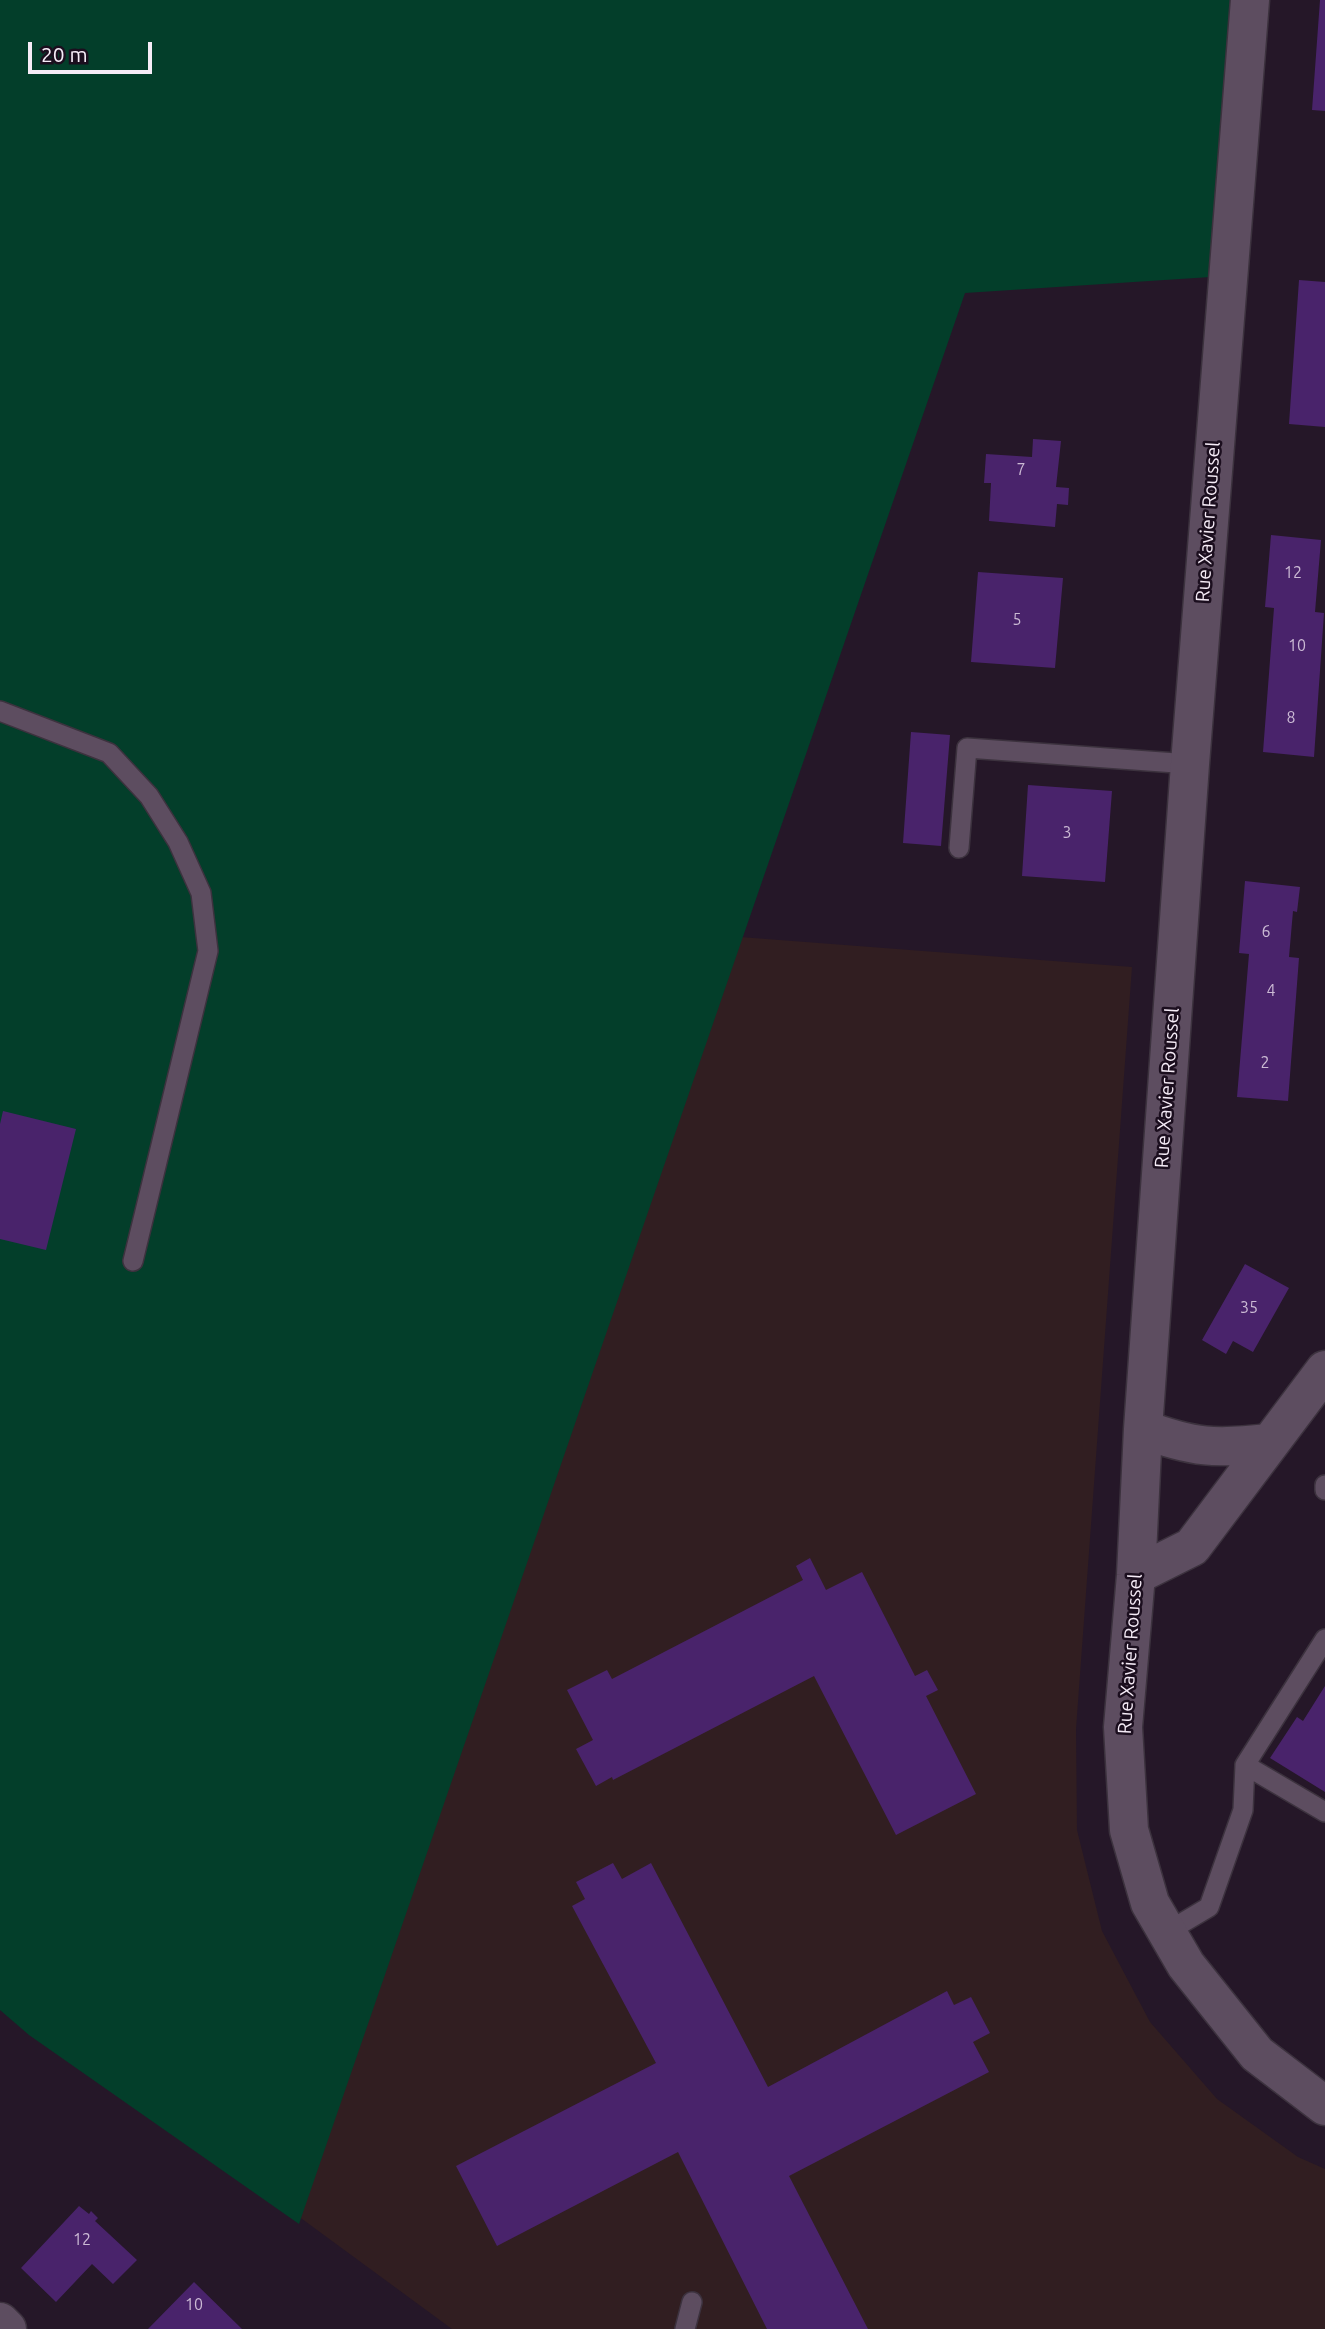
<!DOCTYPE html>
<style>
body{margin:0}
#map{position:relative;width:1325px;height:2329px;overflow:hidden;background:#251728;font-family:Ubuntu,sans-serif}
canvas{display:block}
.scale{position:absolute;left:28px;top:42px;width:124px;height:32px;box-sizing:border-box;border:4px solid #f6ecf7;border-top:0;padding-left:9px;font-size:21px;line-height:24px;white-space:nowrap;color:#f6ecf7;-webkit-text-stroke:5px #1b0e1e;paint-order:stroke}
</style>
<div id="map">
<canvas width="1325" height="2329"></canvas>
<div class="scale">20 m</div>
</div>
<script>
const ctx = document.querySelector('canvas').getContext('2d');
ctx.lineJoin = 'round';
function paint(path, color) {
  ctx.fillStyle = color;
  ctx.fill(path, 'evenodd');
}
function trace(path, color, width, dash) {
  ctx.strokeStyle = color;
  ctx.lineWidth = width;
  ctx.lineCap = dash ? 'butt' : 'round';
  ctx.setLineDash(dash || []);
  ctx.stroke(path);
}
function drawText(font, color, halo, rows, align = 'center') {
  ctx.font = font + ' Ubuntu,sans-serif';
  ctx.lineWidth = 5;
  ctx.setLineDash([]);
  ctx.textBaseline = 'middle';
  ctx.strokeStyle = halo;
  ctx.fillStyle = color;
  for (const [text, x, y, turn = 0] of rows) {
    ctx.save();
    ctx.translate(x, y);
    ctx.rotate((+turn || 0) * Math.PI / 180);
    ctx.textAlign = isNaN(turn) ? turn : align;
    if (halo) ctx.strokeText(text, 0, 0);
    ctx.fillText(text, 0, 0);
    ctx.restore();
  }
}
paint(new Path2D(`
 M701 934 1132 967 1076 1729 1077 1830 1102 1931 1150 2022 1217 2099 1298 2157 1325 2169V2329H452L234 2169Z`), '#311e21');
paint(new Path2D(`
 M0 0H1250L1226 276 965 293 299 2224 29 2035 0 2010Z`), '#033e2a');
paint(new Path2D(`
 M1320 0H1325V111L1312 110Z
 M1299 280 1325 282V427L1289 424Z
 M1033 439 1061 441 1056 487 1069 488 1068 505 1057 504 1055 527 989 521 991 483H984L986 454 1032 457Z
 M1271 535 1321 540 1315 612 1324 613 1314 757 1263 752 1274 608 1265 607Z
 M978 572 1063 578 1055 668 971 662Z
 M911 732 950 735 941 846 903 843Z
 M1028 785 1112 791 1105 882 1022 876Z
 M1245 881 1300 887 1297 912 1293 911 1289 957 1299 958 1288 1101 1237 1097 1249 954 1239 953Z
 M3 1111 76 1129 46 1250 0 1239V1124Z
 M1245 1264 1289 1288 1253 1352 1233 1341 1226 1354 1202 1340Z
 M810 1558 826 1590 862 1572 915 1676 927 1670 938 1690 926 1696 976 1794 896 1835 814 1676 613 1780 612 1777 596 1786 576 1749 593 1740 567 1690 607 1670 612 1679 803 1580 796 1566Z
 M1325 1686V1792L1270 1758 1297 1717 1303 1721Z
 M613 1863 622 1879 651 1863 768 2087 947 1991 954 2005 971 1997 990 2033 973 2042 989 2072 789 2176 868 2329H767L678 2152 497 2246 456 2166 656 2063 572 1906 585 1899 576 1882Z
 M79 2206 89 2214 91 2211 98 2218 95 2221 137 2260 113 2284 92 2264 56 2302 21 2268Z
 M194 2282 242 2329H148Z`), '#49236b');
const lane = new Path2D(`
 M0 711 109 753 149 796 178 842 201 893 208 951 133 1261
 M959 848 967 748 1190 764
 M1325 1485V1490
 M1245 1765 1325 1812
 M1167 1932 1209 1907 1243 1810 1245 1765 1325 1639
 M685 2329 692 2302`);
const street = new Path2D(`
 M1250 0 1190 764 1143 1429 1136 1575 1123 1727 1129 1830 1150 1903 1186 1965 1257 2054 1325 2106
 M1143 1429C1193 1448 1216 1449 1269 1443
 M1136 1575 1192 1547 1325 1370
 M0 2322 7 2329`);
trace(lane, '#3c323e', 22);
trace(street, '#3c323e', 41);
trace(lane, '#5d4d60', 19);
trace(street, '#5d4d60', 38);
drawText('16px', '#cbbad4', null, [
 ["7",1021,470],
 ["12",1293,573],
 ["5",1017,620],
 ["10",1297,646],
 ["8",1291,718],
 ["3",1067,833],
 ["6",1266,932],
 ["4",1271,991],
 ["2",1265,1063],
 ["35",1249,1308],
 ["12",82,2240],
 ["10",194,2305]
]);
drawText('19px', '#f6ecf7', '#1b0e1e', [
 ["Rue Xavier Roussel",1208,522,-86],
 ["Rue Xavier Roussel",1167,1088,-86],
 ["Rue Xavier Roussel",1130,1654,-86]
]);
</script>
